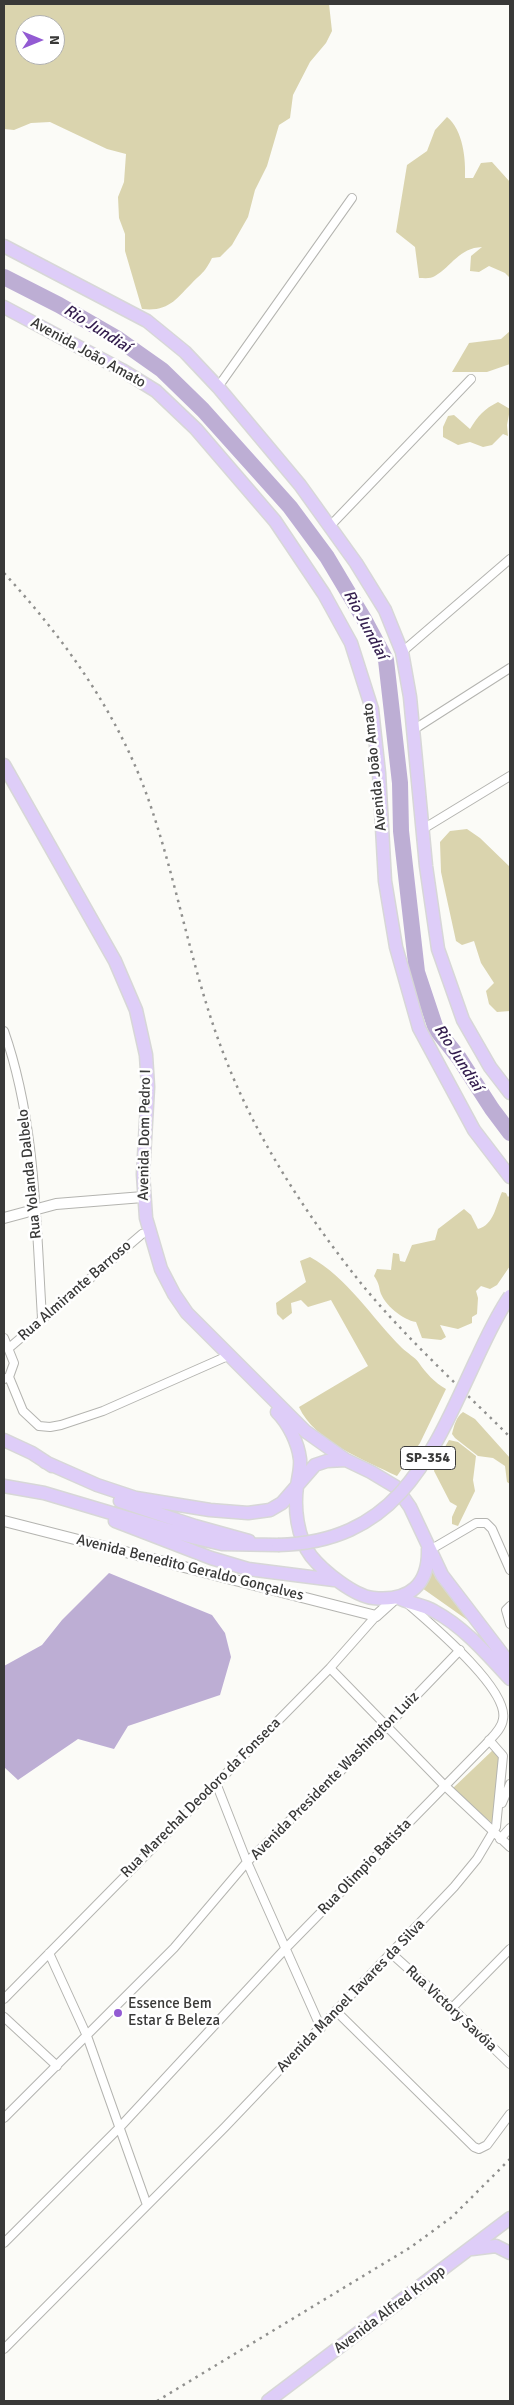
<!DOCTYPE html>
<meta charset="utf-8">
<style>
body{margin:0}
#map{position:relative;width:514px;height:2405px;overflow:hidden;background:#fbfbf7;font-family:Signika,sans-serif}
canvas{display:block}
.frame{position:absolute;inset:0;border:5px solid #393938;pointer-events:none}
.north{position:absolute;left:15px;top:15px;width:50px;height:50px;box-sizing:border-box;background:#fff;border:1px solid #b0b0af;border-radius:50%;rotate:90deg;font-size:14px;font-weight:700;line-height:20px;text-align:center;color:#393938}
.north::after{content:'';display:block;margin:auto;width:18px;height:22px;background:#935bd3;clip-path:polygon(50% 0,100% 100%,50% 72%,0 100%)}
</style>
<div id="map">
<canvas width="514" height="2405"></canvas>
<div class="frame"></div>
<div class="north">N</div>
</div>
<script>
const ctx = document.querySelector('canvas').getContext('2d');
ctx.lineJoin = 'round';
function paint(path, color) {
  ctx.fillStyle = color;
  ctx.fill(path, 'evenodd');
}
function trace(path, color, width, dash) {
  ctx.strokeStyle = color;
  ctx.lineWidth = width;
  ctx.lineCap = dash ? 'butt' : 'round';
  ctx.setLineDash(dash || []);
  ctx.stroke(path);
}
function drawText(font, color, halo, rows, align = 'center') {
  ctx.font = font + ' Signika,sans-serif';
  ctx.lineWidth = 5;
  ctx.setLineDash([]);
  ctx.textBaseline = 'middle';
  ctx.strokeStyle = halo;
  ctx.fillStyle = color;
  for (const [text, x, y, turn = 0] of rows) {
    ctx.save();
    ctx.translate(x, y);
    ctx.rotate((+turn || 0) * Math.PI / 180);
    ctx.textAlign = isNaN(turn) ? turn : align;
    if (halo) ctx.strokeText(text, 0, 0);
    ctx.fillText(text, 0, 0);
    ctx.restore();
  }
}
paint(new Path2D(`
 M4 4H329L332 31 326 43 310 62 293 95 290 118 279 125 267 166 255 190 248 217 232 245 220 257 212 258C205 272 203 272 192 283 176 299 169 312 142 309L125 251V234L119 218 118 197 124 182 126 154 107 149 50 122 31 123 14 130 4 129ZM25 25H55V55H25Z
 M447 117C463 130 466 159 465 178H473L481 163 492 162 510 182V278L505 273 489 266 479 272 470 271 471 256 482 247C459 248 452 266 435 276 431 279 424 278 419 278L415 247 396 232 407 165 427 151 435 130Z
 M510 331V364L487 372H452L469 343 501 339Z
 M498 402 510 409 507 425 508 436 503 434 492 445 483 447 470 442 458 445 443 437V427L448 416 454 415 470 429C478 416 484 409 498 402Z
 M467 829 480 838 510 867V1011L497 1012 489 1004 486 991 494 983 481 963 474 941 462 945 456 941 441 872 440 842 450 831Z
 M502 1192 506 1193 508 1197 510 1195V1266L497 1285 490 1289 481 1286 476 1291 478 1298 477 1314 472 1317V1323L458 1329 440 1325 446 1337 441 1340 422 1338 416 1322C403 1320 384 1305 380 1291 379 1285 378 1282 374 1276L377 1269 391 1270 393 1253 399 1254 400 1261 405 1262 412 1245 435 1240 438 1229 464 1209 471 1215 478 1229C494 1225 496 1205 502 1192Z
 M310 1257C347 1277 372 1318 402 1348 407 1353 415 1357 419 1363 425 1372 435 1383 446 1389L420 1443 397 1476C366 1461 314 1441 299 1407L368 1366 331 1300 308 1307 301 1300 291 1303 292 1313 283 1320 277 1314 276 1303 306 1282 300 1261Z
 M463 1412 475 1419 510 1458V1484L507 1482 505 1466 493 1458 478 1456 455 1438 452 1434C454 1426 456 1417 463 1412Z
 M449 1440 458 1442 476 1456 473 1480 475 1491 458 1526 452 1524V1517L457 1506 450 1502 434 1471 436 1462Z
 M434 1566 480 1629 422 1588Z
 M494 1749 500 1756 492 1823 452 1789Z`), '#dad4ae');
paint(new Path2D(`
 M109 1573 212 1615 225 1633 231 1657 220 1695 128 1726 114 1749 78 1739 18 1780 4 1767V1666L42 1645 62 1620Z`), '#bdaed4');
trace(new Path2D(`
 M4 277 59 305 118 339 162 370 203 410 290 507 327 557 364 619 386 660 400 783 401 831 417 972 436 1029 459 1058 492 1109 510 1133`), '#bdaed4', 16);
const minor = new Path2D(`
 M218 387 352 198
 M330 526 471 379
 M402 652 510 559
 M413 730 510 668
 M423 829 510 776
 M4 1031C36 1122 36 1223 42 1318
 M4 1338 14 1363 9 1377 4 1379
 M9 1348 142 1234
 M9 1377 23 1411 39 1426 50 1427 61 1425 103 1411 230 1355
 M430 1550 476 1523H486L492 1529 510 1570
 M510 1606 506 1610 510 1624
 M330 1668 444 1785 510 1847
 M216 1783 247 1862 321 2028
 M502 1803 510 1784
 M500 1839 510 1828
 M49 1953 87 2036 147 2205
 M392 1954 452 2008 510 2064
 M4 1999 330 1668 376 1616
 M452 2008 510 1949
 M337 2012 474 2147 479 2149 487 2145 510 2114
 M4 2017 57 2066
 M4 2118 174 1948 247 1862 386 1727 460 1650
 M4 2243 120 2127 286 1948 486 1744C492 1737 502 1729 503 1719 509 1689 430 1623 408 1604
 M4 2349 225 2127 454 1887 477 1859 496 1827 503 1756 489 1740`);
const tertiary = new Path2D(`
 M4 1218 56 1204 143 1197
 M4 1521 376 1616 397 1597`);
const primary = new Path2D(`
 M4 246 147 321 185 352 218 387 300 485 356 563 385 610 402 652 410 697 426 866 438 949 463 1020 490 1067 510 1093
 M4 307 122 370 156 391 196 429 275 521 324 594 351 643 372 709 379 773 385 881 396 947 419 1028 474 1130 510 1177
 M4 765 115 961 136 1010 146 1055 148 1087 143 1174 146 1218 161 1269 174 1294 187 1313 305 1431 346 1460 371 1472 396 1487 410 1507 442 1575 510 1664
 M277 1412C289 1424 298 1443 300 1459 301 1468 298 1478 297 1486 294 1508 297 1537 311 1556 323 1571 354 1596 373 1598 410 1602 429 1584 428 1549
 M4 1440 32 1453 52 1466
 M45 1462 97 1485 136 1498 210 1510 248 1513 270 1510 282 1503 315 1465 327 1461 346 1460
 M4 1486 44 1493 192 1537 222 1544 278 1545
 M120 1501 195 1526 249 1541
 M115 1521 211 1558 248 1569 334 1580
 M397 1597C409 1604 422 1604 434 1611 464 1627 487 1654 510 1679
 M472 2249 496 2246 510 2253
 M268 2401 510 2218`);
trace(minor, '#b4b4b0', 10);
trace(tertiary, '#b4b4b0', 12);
trace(primary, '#d7d7d7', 15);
trace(minor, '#fff', 8);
trace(tertiary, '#fff', 10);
trace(primary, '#decdf8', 12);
trace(new Path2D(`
 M4 573C68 643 122 719 152 810 180 894 194 982 228 1065 260 1145 310 1220 364 1287 407 1339 462 1389 510 1437
 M157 2401 411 2247 452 2217 510 2159`), '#90908e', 2.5, [2.5, 5]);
const primaryBridge = new Path2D(`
 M278 1545C399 1542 432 1454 476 1360 486 1339 496 1316 510 1296`);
trace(primaryBridge, '#d7d7d7', 15, []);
trace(primaryBridge, '#decdf8', 12);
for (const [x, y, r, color] of [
 [118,2013,5,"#935bd3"]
]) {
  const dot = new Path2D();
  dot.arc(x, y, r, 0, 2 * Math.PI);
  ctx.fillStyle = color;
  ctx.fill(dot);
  trace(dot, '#fff', 2);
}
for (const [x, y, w] of [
 [428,1458,55]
]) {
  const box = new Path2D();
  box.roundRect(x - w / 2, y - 11.5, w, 23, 4);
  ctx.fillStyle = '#fff';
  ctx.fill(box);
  trace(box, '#393938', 1);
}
drawText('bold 14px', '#393938', null, [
 ["SP-354",428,1458]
]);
drawText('15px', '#393938', '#fff', [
 ["Avenida João Amato",88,353,29],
 ["Avenida João Amato",375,767,-96],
 ["Avenida Dom Pedro I",145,1135,-89],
 ["Rua Yolanda Dalbelo",30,1174,-96],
 ["Rua Almirante Barroso",75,1291,-41],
 ["Avenida Benedito Geraldo Gonçalves",190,1568,14],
 ["Avenida Presidente Washington Luiz",335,1776,-45],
 ["Rua Marechal Deodoro da Fonseca",201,1798,-45],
 ["Rua Olimpio Batista",365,1867,-46],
 ["Avenida Manoel Tavares da Silva",351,1996,-46],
 ["Rua Victory Savóia",451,2009,43],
 ["Avenida Alfred Krupp",390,2310,-37]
]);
drawText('15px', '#393938', '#fff', [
 ["Essence Bem",128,2004],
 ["Estar & Beleza",128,2021]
], 'left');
drawText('italic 16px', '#331d4d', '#fff', [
 ["Rio Jundiaí",97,329,32],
 ["Rio Jundiaí",365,625,62],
 ["Rio Jundiaí",458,1058,57]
]);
</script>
